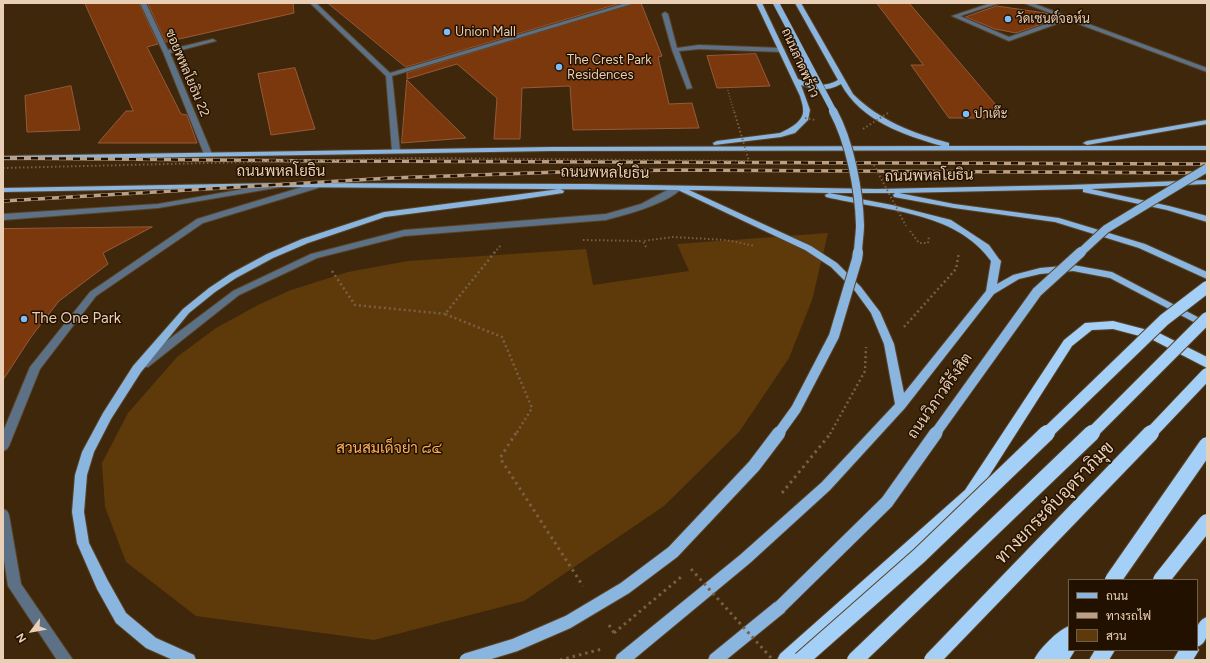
<!DOCTYPE html>
<meta charset="utf-8">
<style>
body{margin:0}
#map{position:relative;width:1210px;height:663px;overflow:hidden;background:#3f270b;font-family:Figtree,Sarabun,sans-serif}
canvas{display:block}
.frame{position:absolute;inset:0;border:4px solid #e9cfb5;pointer-events:none}
.legend{position:absolute;left:1068px;top:579px;width:130px;height:72px;box-sizing:border-box;background:#231100;border:1px solid #725d48;margin:0;padding:5px 7px;list-style:none;font-size:12px;color:#e9cfb5}
.legend li{display:flex;align-items:center;gap:8px;height:20px}
.legend b{width:20px;border:1px solid #725d48}
.north{position:absolute;left:12px;top:611px;width:40px;height:40px;-webkit-text-stroke:3px #231100;paint-order:stroke;rotate:238deg;font-size:11px;font-weight:700;line-height:16px;text-align:center;color:#e9cfb5}
.north::after{content:'';display:block;margin:auto;width:14px;height:18px;background:#e9cfb5;clip-path:polygon(50% 0,100% 100%,50% 72%,0 100%)}
</style>
<div id="map">
<canvas width="1210" height="663"></canvas>
<div class="frame"></div>
<ul class="legend">
<li><b style="height:5px;background:#89b5df"></b>ถนน</li>
<li><b style="height:5px;background:#baa086"></b>ทางรถไฟ</li>
<li><b style="height:11px;background:#5e3a0b"></b>สวน</li>
</ul>
<div class="north">N</div>
</div>
<script>
const ctx = document.querySelector('canvas').getContext('2d');
ctx.lineJoin = 'round';
function paint(path, color) {
  ctx.fillStyle = color;
  ctx.fill(path, 'evenodd');
}
function trace(path, color, width, dash) {
  ctx.strokeStyle = color;
  ctx.lineWidth = width;
  ctx.lineCap = dash ? 'butt' : 'round';
  ctx.setLineDash(dash || []);
  ctx.stroke(path);
}
function drawText(font, color, halo, rows, align = 'center') {
  ctx.font = font + ' Figtree,Sarabun,sans-serif';
  ctx.lineWidth = 3;
  ctx.setLineDash([]);
  ctx.textBaseline = 'middle';
  ctx.strokeStyle = halo;
  ctx.fillStyle = color;
  for (const [text, x, y, turn = 0] of rows) {
    ctx.save();
    ctx.translate(x, y);
    ctx.rotate((+turn || 0) * Math.PI / 180);
    ctx.textAlign = isNaN(turn) ? turn : align;
    if (halo) ctx.strokeText(text, 0, 0);
    ctx.fillText(text, 0, 0);
    ctx.restore();
  }
}
paint(new Path2D(`
 M828 233 812 300 789 358 739 432 664 506 524 601 374 640 196 616 126 562 105 507 102 463 128 413 177 357 216 328 258 305 291 290 348 272 408 261 586 249 593 285 689 271 677 244Z`), '#5e3a0b');
const building = new Path2D(`
 M85 3H139L158 44 147 47 181 114 187 115 197 143H98L126 111H133Z
 M148 3H293L294 13 166 42Z
 M328 3H621L406 67Z
 M636 3H641L662 56 658 57 669 104 692 103 699 128 573 130 570 86 522 88 520 139H494L497 98 457 64 407 79V73Z
 M877 3H909L1007 118H949L911 65H923Z
 M997 6 1045 13 1059 18 1016 33 995 29 966 17Z
 M756 54 770 86 717 88 707 56Z
 M295 68 315 129 271 135 258 74Z
 M407 80 466 138 402 143Z
 M71 86 80 130 27 132 25 96Z
 M152 227 103 253 108 264 59 301 31 337 3 380V229Z`);
paint(building, '#7b380d');
trace(building, '#965a3b', 1);
const minor = new Path2D(`
 M140 3H146L168 50 213 39 216 41 170 53 212 154 211 156H208L204 154 163 52Z
 M310 3H316L390 73 626 3H635L392 76 400 151 396 153 392 151 386 76Z
 M991 3H1000L960 16 1009 37 1063 18 1024 3H1032L1207 68V72L1068 20 1009 41 952 16Z
 M665 12 668 14 677 48 699 45 782 48 785 50 782 52 699 49 679 51 692 88 687 89 672 50 662 14Z
 M278 183 282 185 281 187 158 208 3 220V214L158 204Z
 M312 184H318L319 186 318 188 203 223 96 296 40 369 9 446 7 449 3 451V432L30 367 90 292 197 219Z
 M675 186H681L682 188C667 204 628 214 606 220L404 236 317 258 239 295 148 367H140L139 364 140 361 233 291 311 254 404 230 606 214 641 204Z
 M3 509 7 511 9 515 21 584 73 660H57L8 586 3 553Z`);
const major = new Path2D(`
 M756 3H762L798 79C813 85 824 88 838 80L795 3H801L853 94C880 121 913 133 949 143V146H1207V150L551 151 3 160V156L551 147 942 146C904 135 861 121 841 84 827 92 815 90 801 85L810 110 808 120 795 133 781 137 714 145 713 143 717 141 780 133C789 129 805 121 803 109 803 105 801 100 800 96Z
 M1207 120V124L1087 145 1083 143 1087 141Z
 M1207 180V184L1091 189 1169 206 1207 216V222L1167 210 1083 192V189L899 193 954 204 1059 218 1145 244 1207 272V279L1139 248 1055 222 954 208 894 197 893 195 895 193H829L892 205 951 220 989 245 999 259 1001 261 997 284 1013 275 1040 268 1073 265 1112 272 1207 322V329L1110 278 1073 271 1040 274 1019 279 994 294 905 408 830 490 750 563 633 660H615L617 655 740 555 822 482 895 404 884 344 871 313 855 291 831 267 805 250 678 190 278 187 3 192V188L278 183 587 184 877 189 1069 185ZM689 190 829 193 825 195 826 197C881 210 956 211 991 261L986 291 904 393 894 344 880 312 861 287 837 263 811 246Z
 M560 189 564 191 563 193 517 200 385 217 308 243 273 258 236 278 215 292 189 313 141 372 111 419 94 452 87 475 84 512 89 543 107 579 126 613 156 638 194 655 196 660H173L146 648 116 623 97 589 77 543 72 512 75 475 82 452 103 413 133 366 183 309 209 288 230 274 267 254 302 239 384 212Z
 M780 600 785 602 787 607 785 612 726 660H708L710 655 775 602Z`);
const highway = new Path2D(`
 M1113 321 1159 333 1207 357V368L1151 339 1113 329 1092 330 1072 346 975 498 799 660H777L780 654 965 490 1064 340 1085 323Z
 M1207 617C1207 629 1210 642 1197 647L1199 650 1193 660H1173L1179 650H1197C1197 637 1193 622 1207 617Z
 M1069 626V650H1075L1069 660H1034C1039 649 1058 630 1069 626Z
 M1095 650H1115L1109 660H1089Z`);
trace(minor, '#5a4226', 2);
trace(major, '#5a4226', 2);
trace(highway, '#5a4226', 2);
trace(new Path2D(`
 M910 231 919 243H928L929 236
 M583 240 643 241
 M646 247 643 241 673 237 726 240 755 246
 M494 253 501 245`), '#796045', 2, [1.5, 2.5]);
trace(new Path2D(`
 M495 252 445 314 502 337 532 408 516 434
 M332 271 355 305 445 314
 M904 327 956 269 959 252
 M830 434 865 371 866 347`), '#796045', 2.5, [2, 3]);
trace(new Path2D(`
 M516 433 500 458 583 586
 M782 493 831 433
 M609 625 616 636
 M614 633 681 577
 M560 660 602 649`), '#796045', 3, [2.5, 4]);
paint(minor, '#5c7186');
paint(major, '#89b5df');
paint(highway, '#a4cff7');
const rail = new Path2D(`
 M3 158 323 161 1207 164
 M3 201 391 178 560 172 674 170 1207 173`);
trace(rail, '#baa086', 3.5);
trace(rail, '#231100', 2.5, [7]);
const majorBridgeFar3 = new Path2D(`
 M776 3 834 112`);
const majorBridgeFar2 = new Path2D(`
 M833 111C850 142 859 190 860 225 860 234 858 244 858 253
 M1080 253 1106 229 1207 168`);
const majorBridgeFar1 = new Path2D(`
 M778 434 796 409 834 336 857 259 858 252
 M935 434 1037 292 1081 252`);
const majorBridge = new Path2D(`
 M780 607 887 502 936 433
 M466 660 515 645 568 622 625 588 673 552 754 466 779 433`);
const highwayBridgeFar1 = new Path2D(`
 M1046 434 1164 320 1207 287
 M1091 434 1207 318
 M1150 434 1207 374`);
const highwayBridge = new Path2D(`
 M1113 580 1207 445
 M1161 580 1207 522
 M801 660 919 556 1047 433
 M855 660 1092 433
 M932 660 1151 433`);
trace(majorBridgeFar3, '#5a4226', 7, []);
trace(majorBridgeFar2, '#5a4226', 10, []);
trace(majorBridgeFar1, '#5a4226', 12, []);
trace(majorBridge, '#5a4226', 15, []);
trace(highwayBridgeFar1, '#5a4226', 14, []);
trace(highwayBridge, '#5a4226', 18, []);
trace(new Path2D(`
 M727 87 734 112`), '#796045', 1.5, [1, 2]);
trace(new Path2D(`
 M805 118 815 120
 M863 129 888 113
 M874 165 906 226
 M3 168 416 158 749 161 734 111`), '#796045', 2, [1.5, 2.5]);
trace(new Path2D(`
 M691 569 773 660`), '#796045', 3, [2.5, 4]);
trace(majorBridgeFar3, '#89b5df', 6);
trace(majorBridgeFar2, '#89b5df', 8);
trace(majorBridgeFar1, '#89b5df', 10);
trace(majorBridge, '#89b5df', 13);
trace(highwayBridgeFar1, '#a4cff7', 12);
trace(highwayBridge, '#a4cff7', 16);
for (const [x, y, r, color] of [
 [1008,19,4,"#7dbef9"],
 [447,32,4,"#7dbef9"],
 [559,67,4,"#7dbef9"],
 [966,114,4,"#7dbef9"],
 [24,319,4,"#7dbef9"]
]) {
  const dot = new Path2D();
  dot.arc(x, y, r, 0, 2 * Math.PI);
  ctx.fillStyle = color;
  ctx.fill(dot);
  trace(dot, '#231100', 1.5);
}
drawText('13px', '#e9cfb5', '#231100', [
 ["วัดเซนต์จอห์น",1016,19],
 ["Union Mall",455,32],
 ["The Crest Park",567,60],
 ["Residences",567,75],
 ["ปาเต๊ะ",974,114]
], 'left');
drawText('13px', '#e9cfb5', '#231100', [
 ["ถนนลาดพร้าว",800,63,66],
 ["ซอยพหลโยธิน 22",187,73,67]
]);
drawText('15px', '#e9cfb5', '#231100', [
 ["ถนนพหลโยธิน",281,172],
 ["ถนนพหลโยธิน",605,173,1],
 ["ถนนพหลโยธิน",929,176,-1],
 ["ถนนวิภาวดีรังสิต",940,396,-55]
]);
drawText('15px', '#e9cfb5', '#231100', [
 ["The One Park",32,319]
], 'left');
drawText('15px', '#fdb058', '#231100', [
 ["สวนสมเด็จย่า ๘๔",389,449]
]);
drawText('18px', '#e9cfb5', '#231100', [
 ["ทางยกระดับอุตราภิมุข",1055,503,-46]
]);
</script>
